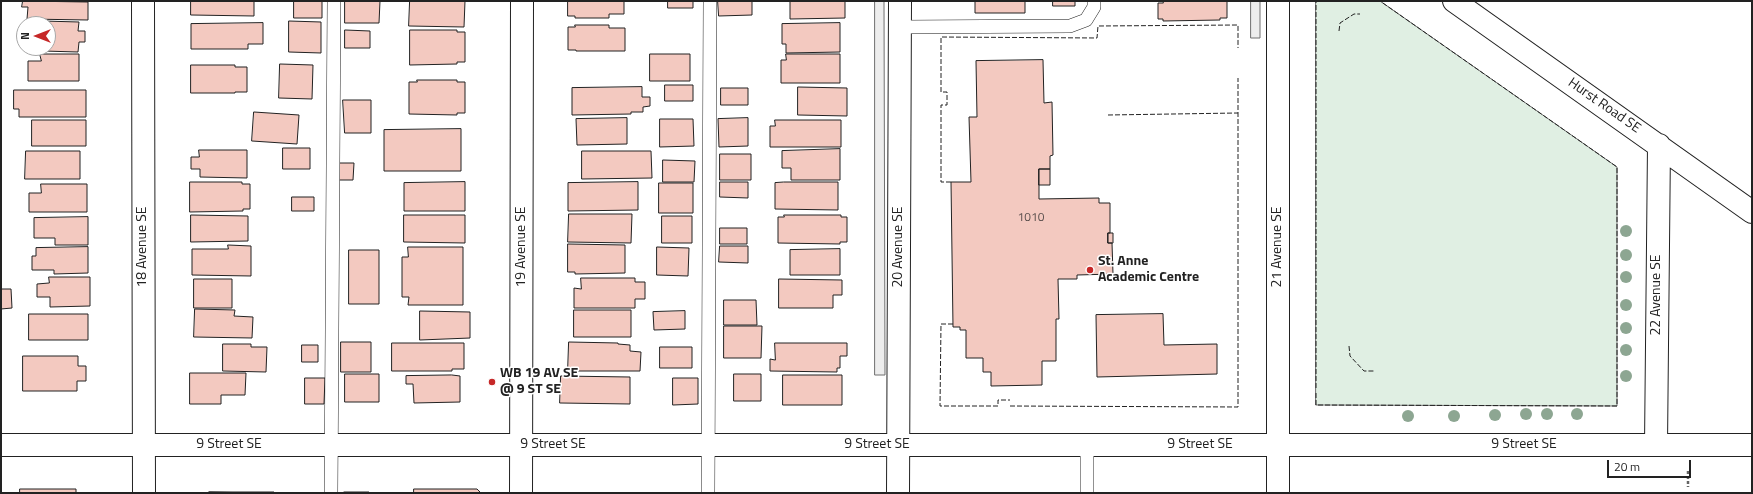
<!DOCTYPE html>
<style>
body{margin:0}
#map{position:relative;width:1753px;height:494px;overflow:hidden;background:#fff;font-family:"Titillium Web",sans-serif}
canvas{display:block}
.frame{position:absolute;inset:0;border:2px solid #222;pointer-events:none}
.north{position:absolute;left:16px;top:16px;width:40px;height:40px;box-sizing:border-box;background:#fff;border:1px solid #a7a7a7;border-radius:50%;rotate:270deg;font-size:11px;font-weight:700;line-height:16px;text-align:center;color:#222}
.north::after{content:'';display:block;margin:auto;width:14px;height:18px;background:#c62828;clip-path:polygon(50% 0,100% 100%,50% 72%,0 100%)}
.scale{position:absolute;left:1607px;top:460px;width:84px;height:18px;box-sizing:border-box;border:2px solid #222;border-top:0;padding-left:5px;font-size:12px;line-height:14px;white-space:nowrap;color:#222;-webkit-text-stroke:3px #fff;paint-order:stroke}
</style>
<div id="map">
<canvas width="1753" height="494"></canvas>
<div class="frame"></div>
<div class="north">N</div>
<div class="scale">20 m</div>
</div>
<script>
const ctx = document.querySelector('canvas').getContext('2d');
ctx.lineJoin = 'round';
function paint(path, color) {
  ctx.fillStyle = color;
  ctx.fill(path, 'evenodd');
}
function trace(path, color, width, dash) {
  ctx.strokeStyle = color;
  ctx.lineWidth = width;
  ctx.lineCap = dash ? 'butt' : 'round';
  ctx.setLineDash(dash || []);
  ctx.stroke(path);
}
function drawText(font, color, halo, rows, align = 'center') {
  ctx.font = font + ' "Titillium Web",sans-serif';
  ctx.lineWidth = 3;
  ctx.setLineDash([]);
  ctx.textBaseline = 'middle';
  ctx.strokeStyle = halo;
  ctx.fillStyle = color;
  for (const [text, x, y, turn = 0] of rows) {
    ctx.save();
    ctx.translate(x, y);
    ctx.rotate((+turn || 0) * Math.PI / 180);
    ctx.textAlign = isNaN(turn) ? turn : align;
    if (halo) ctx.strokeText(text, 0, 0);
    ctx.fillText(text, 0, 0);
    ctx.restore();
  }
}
const green = new Path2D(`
 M1316 1H1380L1617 167V406L1316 405Z`);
paint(green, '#e0efe3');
trace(green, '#6f6f6f', 1);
const parking = new Path2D(`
 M875 1H884L885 375H875Z
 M1251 1H1260V38H1251Z`);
paint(parking, '#ededed');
trace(parking, '#6f6f6f', 1);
const building = new Path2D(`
 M23 1 88 2V20L27 19 28 7H22Z
 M191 1H254V16L191 15Z
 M294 1H322V18H294Z
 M345 1H380L379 23H345Z
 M410 1H465L464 27 409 26Z
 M568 1H624V14H609V18H575V16H568Z
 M668 1H693V8H668Z
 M718 1H752V15L719 16Z
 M785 1H845V18L790 19V2Z
 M970 1H1025V13H975V2Z
 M1053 1H1075V6H1053Z
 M1163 1H1227V18H1220V20L1163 21V19H1158V3H1163Z
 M43 21 79 22 78 31H85V42H79L78 52 43 51V48H48V24H43Z
 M289 21 321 22V53L289 52Z
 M263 23V44H248V49H191V24Z
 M840 23V52L786 53V44H782V24Z
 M575 25H609V28H625V51H576V50H568V27H575Z
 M345 30 370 31V48H345Z
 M410 30H457V32H465V62H457V64L410 65Z
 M40 54H79V81H28V61H41Z
 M650 54H690V81H650Z
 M786 54H840V83H781V60H786Z
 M1043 60 1044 103 1052 102 1053 155 1050 156V169H1039V199L1099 198V203H1110V233H1108V243H1112L1113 274 1077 275V279H1058L1059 319H1056V361H1042V385L991 386V372H983V358H966V330H960V327H953L951 182H971L969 117H977L976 61Z
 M280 64 313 65 312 99 279 98Z
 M191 65H235V67H247V92H235V93H191Z
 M417 80H457V82H465V113H457V115L409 114V82H417Z
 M665 85H693V101H665Z
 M642 87V97H650V106L643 107V112H631V114L572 115V88Z
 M798 87 847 88V116L798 115Z
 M721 88H748V105H721Z
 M14 90H86V117H19V109H14Z
 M343 100H371V133H345Z
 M254 112 299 115 297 144 252 141Z
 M627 118V144L577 145 576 119Z
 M748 118V146L719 147 718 119Z
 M660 119H693L694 146 660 147Z
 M32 120H86V146H32Z
 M775 120H841V147H770V126H775Z
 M461 129V171H384V130Z
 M283 148H310V169H283Z
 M840 149V180H791V168H782V151Z
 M199 150H247V178L200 177V169H191V157H199Z
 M26 151H80V179H25Z
 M582 151H651L652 178 582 179Z
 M720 154H751V180H720Z
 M663 160 695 161 694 182H663Z
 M339 163H354L353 180H339Z
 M1039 169H1050V185H1039Z
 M190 182H242V184H250V209H243V211L190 212Z
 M465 182V211H404V183Z
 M638 182V210L568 211V183Z
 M720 182H748V198L720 197Z
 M784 182H838V210L775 209V183Z
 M659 183H693V213H659Z
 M41 184H87V212H29V193H41Z
 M292 197H314V211H292Z
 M569 214H632L631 243 568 242Z
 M191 215 248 216V241L191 242Z
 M404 215H465V243L404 242Z
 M784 215H841V217H847V242H840V244L778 243V217H784Z
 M662 216H692V243H662Z
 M88 217V245H55V238H34V218Z
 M720 228H747V244H720Z
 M1108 233H1113V243H1108Z
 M568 244 625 245V273L575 274V272H568Z
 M228 245 251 246V276L192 275V249H228Z
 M720 246H748V263L719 262Z
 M88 247V273L54 274V270H32V256H36V248Z
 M408 247H463V305H408L409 297H402V257H408Z
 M657 247 689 248 688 276 657 275Z
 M840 249V275H790V250Z
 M349 250H379V304H349Z
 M49 277H90V306L50 307V297H37V284L49 283Z
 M581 278H635V282H645V299H635V308H574V288L581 289Z
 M194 279H232V308H194Z
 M779 279 842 280V295H833V308H779Z
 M1 289H11L12 308 1 309Z
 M724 300H756L757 325H724Z
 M195 309 235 310 234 316 253 317 252 338 194 337Z
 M574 310H631V337H574Z
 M420 311 470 312V338L420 340Z
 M685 311V329L654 330 653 312Z
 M29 314H88V340H29Z
 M1163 314 1164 345 1217 344V374L1097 377 1096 315Z
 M724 326H762L761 358H724Z
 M341 342H371V372H341Z
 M569 342 618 343V344L630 345V351L641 352 640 371H568Z
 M392 343H464V369H452V371H392Z
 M775 343H847V356H840V368H837V372L770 371V359L775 360Z
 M223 344H251V347H267L266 372 223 371Z
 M302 345H318V362H302Z
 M660 347H692V368H660Z
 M23 356H78V366H86V381H77V391H23Z
 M190 373H246L245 395H221V404H190Z
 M345 374H379V402H345Z
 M734 374H761V401H734Z
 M452 375 460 376V402L414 403 413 384H406V376Z
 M783 375H842V405H783Z
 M561 376 630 377V404L560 403Z
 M305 378H325L324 404H305Z
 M673 378H698V404L673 405Z
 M20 489H76V493H20Z
 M414 489H477L481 493H414Z
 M209 492H274V493Z
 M344 492H369V493H344Z`);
paint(building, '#f3c9c0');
trace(building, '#222', 1);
const service = new Path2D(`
 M900 27 1070 26 1086 20 1094 7V1
 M331 493 334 1
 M708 493 710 1
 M1087 493V445`);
const minor = new Path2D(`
 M143 1 144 493
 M1454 1 1752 212
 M1 445H1752
 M1656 445 1659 145
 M521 493 522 1
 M898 493 900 1
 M1278 493V1`);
trace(service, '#222', 14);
trace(minor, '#222', 24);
trace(new Path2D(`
 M1688 471V487`), '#646464', 2.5, [3, 2]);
trace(service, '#fff', 13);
trace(minor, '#fff', 22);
trace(new Path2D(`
 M1339 31 1340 23 1354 14H1360
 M1108 115 1238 113
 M951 182H941V105H947V92H941V37L1097 38 1098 26 1238 25V48
 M953 324H941L940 406H998V400H1010
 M1349 346 1350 356 1364 371H1374
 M1316 388V1
 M1316 393V405L1617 406V167L1380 1
 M1010 406 1238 407V78`), '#222', 1, [5, 2]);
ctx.fillStyle = '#8da692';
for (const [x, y] of [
 [1626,231],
 [1626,255],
 [1626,277],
 [1626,305],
 [1626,328],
 [1626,350],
 [1626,376],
 [1526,414],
 [1547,414],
 [1577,414],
 [1495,415],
 [1408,416],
 [1454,416]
]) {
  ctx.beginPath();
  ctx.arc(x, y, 6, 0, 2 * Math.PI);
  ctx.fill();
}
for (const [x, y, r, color] of [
 [1090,270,4,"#c62828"],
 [492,382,4,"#c62828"]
]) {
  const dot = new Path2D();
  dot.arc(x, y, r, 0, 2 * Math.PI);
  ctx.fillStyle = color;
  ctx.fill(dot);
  trace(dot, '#fff', 1.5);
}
drawText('12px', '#564c4a', null, [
 ["1010",1031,218]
]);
drawText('14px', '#222', '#fff', [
 ["Hurst Road SE",1604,106,35],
 ["18 Avenue SE",143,247,-90],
 ["19 Avenue SE",522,247,-90],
 ["20 Avenue SE",899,247,-90],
 ["21 Avenue SE",1278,247,-90],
 ["22 Avenue SE",1657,295,-90],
 ["9 Street SE",229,445],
 ["9 Street SE",553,445],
 ["9 Street SE",877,445],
 ["9 Street SE",1200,445],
 ["9 Street SE",1524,445]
]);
drawText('bold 14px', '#222', '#fff', [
 ["St. Anne",1098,262],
 ["Academic Centre",1098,278],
 ["WB 19 AV SE",500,374],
 ["@ 9 ST SE",500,390]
], 'left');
</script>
